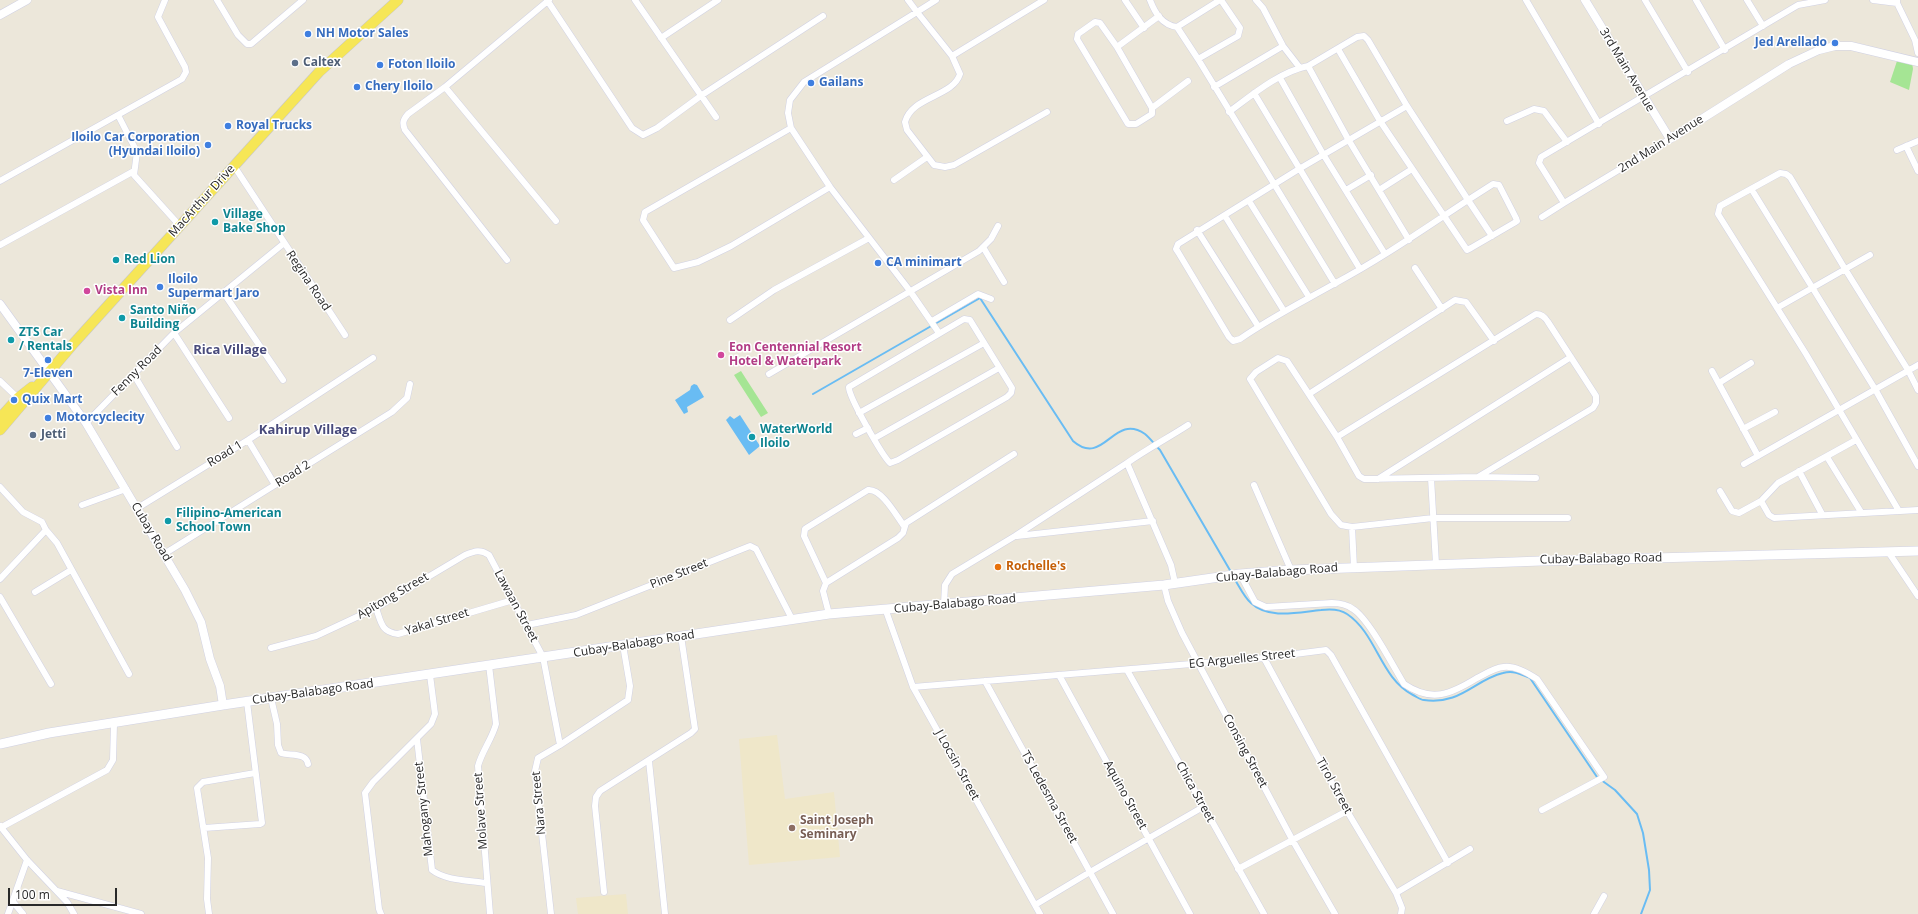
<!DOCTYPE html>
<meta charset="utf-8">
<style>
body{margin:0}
#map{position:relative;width:1918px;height:914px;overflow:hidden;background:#ece7da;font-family:"Open Sans",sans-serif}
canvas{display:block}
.scale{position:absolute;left:8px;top:888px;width:109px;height:18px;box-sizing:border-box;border:2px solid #292929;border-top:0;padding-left:5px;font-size:12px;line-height:14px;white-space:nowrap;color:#292929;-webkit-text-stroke:3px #fff;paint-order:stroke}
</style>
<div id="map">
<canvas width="1918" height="914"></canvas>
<div class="scale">100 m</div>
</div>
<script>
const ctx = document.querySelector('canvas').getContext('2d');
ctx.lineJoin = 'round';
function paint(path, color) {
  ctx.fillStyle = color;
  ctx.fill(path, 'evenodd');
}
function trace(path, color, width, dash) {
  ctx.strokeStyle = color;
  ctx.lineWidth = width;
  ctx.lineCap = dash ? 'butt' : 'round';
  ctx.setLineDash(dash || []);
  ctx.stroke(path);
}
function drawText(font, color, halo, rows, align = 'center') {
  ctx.font = font + ' "Open Sans",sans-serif';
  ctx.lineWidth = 3;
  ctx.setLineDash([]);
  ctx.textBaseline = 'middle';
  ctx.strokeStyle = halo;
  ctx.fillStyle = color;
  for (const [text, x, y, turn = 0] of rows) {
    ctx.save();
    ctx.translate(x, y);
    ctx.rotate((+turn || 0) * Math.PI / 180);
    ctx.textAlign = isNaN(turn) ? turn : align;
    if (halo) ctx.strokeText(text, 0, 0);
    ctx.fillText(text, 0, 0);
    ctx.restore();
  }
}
paint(new Path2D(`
 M777 735 785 799 834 792 840 857 749 865 739 739Z
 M626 894 628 914H578L576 898Z`), '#efe7c9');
paint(new Path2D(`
 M1898 58 1912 62 1913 69 1909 90 1890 82Z
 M741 371 768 413 761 417 734 375Z`), '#a5e594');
paint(new Path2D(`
 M694 384 697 385 704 397 687 407 688 412 684 414 675 400 690 390 691 386Z
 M740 415 760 446 749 455 726 420 730 416 734 419Z`), '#69bcf3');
trace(new Path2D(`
 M813 394 980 298 1073 441C1104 468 1113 412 1145 434 1150 438 1155 445 1160 450L1231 572
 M1234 578C1239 586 1244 597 1251 603 1269 620 1299 612 1321 610 1329 609 1340 609 1347 614 1377 634 1380 678 1413 695 1417 697 1420 700 1424 700 1461 705 1474 680 1503 673 1513 670 1521 674 1530 678L1597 777 1615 790 1637 814 1643 833 1649 870 1650 890 1641 914`), '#69bcf3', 2);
const minor = new Path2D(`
 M217 0 238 35 247 44H251L303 0
 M547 0 632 128 643 135 657 128 702 95 823 16
 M635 0 716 117
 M908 0 917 12 936 0
 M1125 0 1144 28
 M1150 0C1155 13 1162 25 1177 27L1198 59 1335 284
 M1256 0 1263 8 1283 46 1300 68
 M1526 0 1599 124
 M1645 0 1688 72
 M1696 0 1725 50
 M1747 0 1763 26
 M1873 0 1897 3
 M1897 0V3L1915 40 1918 53
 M1177 27 1220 0
 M661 38 718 0
 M1117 47 1152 108V114L1136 124H1128L1077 39 1078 34 1095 22 1100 23 1117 47 1159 16
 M1338 49 1380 121 1467 250 1471 248 1514 223 1517 221 1516 218 1499 185 1493 184 1468 200 1492 236
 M952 56 1044 0
 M1198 59 1238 36 1240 28 1221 0
 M1308 66 1348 139 1409 240
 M1280 78 1323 154 1385 254
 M445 87 556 221
 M1214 87 1283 46
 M1254 93 1360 269
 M1152 108 1188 81
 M1229 112C1252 95 1279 72 1308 66L1357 37 1364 36 1368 40 1407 106 1468 200C1424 229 1381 259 1334 284 1302 302 1270 318 1240 339L1233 341 1229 337 1178 252 1176 249 1178 244 1299 169 1407 106
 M118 115 137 152 134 175 180 226
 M1507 121 1534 109 1544 111 1567 142
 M791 128 788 113 790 100 804 82 917 12 952 56 960 74C953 97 912 96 905 122L907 130 934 165 945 167 954 165 1047 112
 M791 128 830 187 731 246 698 262 674 268 643 220 645 212Z
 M1670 139 1564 203 1539 163 1541 157 1798 5 1825 0
 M1906 146 1918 171
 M1897 150 1918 141
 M234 166 345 335
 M894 180 927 157
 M0 181 182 79 186 72 185 67 158 17 165 0
 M830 187 910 291 939 333
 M1346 190 1371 175
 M1379 190 1412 169
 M1752 190 1875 389 1918 466
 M1249 201 1309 297
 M1225 216 1284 311
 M1542 217 1564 203
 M1197 230 1258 326
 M0 245 134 171
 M983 247 1004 282
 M507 260 405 130C402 123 403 120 408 114L445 87 549 0
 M1415 268 1442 309
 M223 292 283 380
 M1777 308 1870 255
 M964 319 970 320 1012 388 1011 393 1007 397 898 460 890 463C882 455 848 396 849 387Z
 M730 320 774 290 869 238
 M932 321 978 294 991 299
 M174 333 229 418
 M1712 371 1758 456
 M769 374 979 251 991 239 998 226
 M134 375 177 447
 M0 381 19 399
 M1719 383 1751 363
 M1309 394 1455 300 1466 302 1494 341
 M859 413 984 343
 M86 423 174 333 283 244
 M1743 429 1775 412
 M856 434 868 428
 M1337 437 1536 314C1542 314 1545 317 1548 322L1596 396V403L1593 408 1478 477
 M875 438 999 368
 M248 440 275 485
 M1827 457 1861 512
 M1127 463C1147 449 1168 438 1188 425
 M1744 464 1918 365
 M1799 471 1822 514
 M1431 478 1436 564
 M1536 478 1478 477 1364 479 1359 476 1337 437 1287 361 1278 358 1256 372 1250 379 1331 514 1341 525 1352 527 1433 518H1568
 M1378 479 1571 357
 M1254 485 1291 570
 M0 487 23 512 42 522 46 530 0 579
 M1720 491 1732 511 1739 513 1761 501 1778 483 1856 440
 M1761 501 1769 515 1774 518 1918 510
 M82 505 126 489
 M136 509 248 440 373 358
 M1899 511 1806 354 1718 214 1720 206 1780 173 1786 174 1790 177 1845 269 1908 370 1918 390
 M1352 527 1354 568
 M46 530 57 543 129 674
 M1017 536 1153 521
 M1889 553 1918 596
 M164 554 392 412 407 398 410 384
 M1240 574 1255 602 1266 607 1332 603C1340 603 1346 604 1353 609 1369 619 1393 666 1404 684 1432 703 1451 694 1477 678 1485 674 1494 668 1503 667 1514 665 1528 673 1537 679L1604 777 1542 810
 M826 583 804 536 805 529 808 527 868 490C881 488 896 515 904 526
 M1164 585 1168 601 1182 633 1293 841 1335 914
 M35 592 71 570
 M0 597 51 684
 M944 604 945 585 952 574 1015 536 1127 463 1171 565 1175 583
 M376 608C381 622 381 632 398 634L513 600
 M886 611 913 687 1040 914
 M829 614 823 591 826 583 898 538 903 533 906 523 1014 454
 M527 625 576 615 750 546 756 549 792 619
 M271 648 316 636 376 608 465 555C475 551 480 549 489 555L543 657 560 745 538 758 535 771 551 914
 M1264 658 1347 811 1396 893 1402 908 1401 914
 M489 665 496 724C492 739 482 751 478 766L490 914
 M1127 670 1264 914
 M1059 675 1190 914
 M985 681 1113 914
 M913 687 1264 658 1326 650 1331 655 1448 863
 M271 698 277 724 278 745 281 753C290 756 306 752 308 764
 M417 739 432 870C446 881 469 880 486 883
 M560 745 628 700 630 686 623 645
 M649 761 665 914
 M0 826 27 860 67 902 74 914
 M0 828 107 770 113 760 114 724
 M204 828 260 824 262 823 247 702
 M1238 869 1347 811
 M57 891 141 914
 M604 892 595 806 596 797 600 791 691 733 695 729 681 636
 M1396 893 1470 849
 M14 903 23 914
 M1035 905 1090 872 1203 807
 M8 914 27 860
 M209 914 207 899 208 858 197 788 203 782 255 773
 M381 914 379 909 365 793 373 782 431 724 435 714 430 675
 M1594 914 1604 896`);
const tertiary = new Path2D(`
 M1585 0 1670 139 1789 64 1819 50 1835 46H1851L1918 62
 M0 15 27 0
 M0 304 86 423 185 590 201 622 210 659 220 686 223 705`);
const secondary = new Path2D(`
 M0 744 49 733 223 705 829 614 1164 585 1240 574 1291 570 1541 561 1918 551`);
const primary = new Path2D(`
 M0 418 18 398 32 387
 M0 430 74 343 319 72 398 0`);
trace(minor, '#d0d1e3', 7);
trace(tertiary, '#d0d1e3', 9);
trace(secondary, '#d0d1e3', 10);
trace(primary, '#c7c7c7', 11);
trace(minor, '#fff', 6);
trace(tertiary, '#fff', 8);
trace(secondary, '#fff', 9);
trace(primary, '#f6e656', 10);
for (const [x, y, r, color] of [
 [308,34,4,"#3f7fe0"],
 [1835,43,4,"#3f7fe0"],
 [295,63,4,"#5c6f8a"],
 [380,65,4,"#3f7fe0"],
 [811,83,4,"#3f7fe0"],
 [357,87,4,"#3f7fe0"],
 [228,126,4,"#3f7fe0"],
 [208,145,4,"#3f7fe0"],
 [215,222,4,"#0f9aa8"],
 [116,260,4,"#0f9aa8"],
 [878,263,4,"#3f7fe0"],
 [160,287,4,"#3f7fe0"],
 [87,291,4,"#d1479c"],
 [122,318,4,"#0f9aa8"],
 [11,340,4,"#0f9aa8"],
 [721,355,4,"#d1479c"],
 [48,360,4,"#3f7fe0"],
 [14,400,4,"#3f7fe0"],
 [48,418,4,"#3f7fe0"],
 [33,435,4,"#5c6f8a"],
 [752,437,4,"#0f9aa8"],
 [168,521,4,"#0f9aa8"],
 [998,567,4,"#e8710a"],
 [792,828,4,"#8d6e63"]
]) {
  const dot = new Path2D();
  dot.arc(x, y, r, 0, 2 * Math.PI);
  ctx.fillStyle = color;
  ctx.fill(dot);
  trace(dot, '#fff', 1.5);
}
drawText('bold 12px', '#366cbe', '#fff', [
 ["NH Motor Sales",316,34],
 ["Jed Arellado",1827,43,"right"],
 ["Foton Iloilo",388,65],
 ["Gailans",819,83],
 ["Chery Iloilo",365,87],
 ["Royal Trucks",236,126],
 ["Iloilo Car Corporation",200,138,"right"],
 ["(Hyundai Iloilo)",200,152,"right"],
 ["CA minimart",886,263],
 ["Iloilo",168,280],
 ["Supermart Jaro",168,294],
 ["7-Eleven",48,374,"center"],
 ["Quix Mart",22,400],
 ["Motorcyclecity",56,418]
], 'left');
drawText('bold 12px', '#4e5e75', '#fff', [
 ["Caltex",303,63],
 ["Jetti",41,435]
], 'left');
drawText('12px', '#292929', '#fff', [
 ["3rd Main Avenue",1627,70,59],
 ["2nd Main Avenue",1661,144,-32],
 ["MacArthur Drive",202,201,-48],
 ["Regina Road",308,281,56],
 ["Fenny Road",137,371,-45],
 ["Road 1",225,454,-31],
 ["Road 2",293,474,-32],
 ["Cubay Road",151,532,59],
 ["Cubay-Balabago Road",1601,559,-1],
 ["Cubay-Balabago Road",1277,573,-5],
 ["Pine Street",679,574,-22],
 ["Apitong Street",393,596,-30],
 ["Cubay-Balabago Road",955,604,-5],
 ["Lawaan Street",516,606,62],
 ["Yakal Street",437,622,-17],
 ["Cubay-Balabago Road",634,644,-9],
 ["EG Arguelles Street",1242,659,-6],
 ["Cubay-Balabago Road",313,692,-8],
 ["Consing Street",1245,751,62],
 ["J Locsin Street",957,765,61],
 ["Tirol Street",1334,786,61],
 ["Chica Street",1195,792,61],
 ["Aquino Street",1125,795,61],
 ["TS Ledesma Street",1049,797,61],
 ["Nara Street",539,803,-95],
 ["Mahogany Street",424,809,-96],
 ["Molave Street",481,811,-94]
]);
drawText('bold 12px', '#0d838f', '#fff', [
 ["Village",223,215],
 ["Bake Shop",223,229],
 ["Red Lion",124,260],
 ["Santo Niño",130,311],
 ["Building",130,325],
 ["ZTS Car",19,333],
 ["/ Rentals",19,347],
 ["WaterWorld",760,430],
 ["Iloilo",760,444],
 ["Filipino-American",176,514],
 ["School Town",176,528]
], 'left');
drawText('bold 12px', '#b23c85', '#fff', [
 ["Vista Inn",95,291],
 ["Eon Centennial Resort",729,348],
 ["Hotel & Waterpark",729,362]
], 'left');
drawText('bold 12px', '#c56008', '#fff', [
 ["Rochelle's",1006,567]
], 'left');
drawText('bold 12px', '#785e54', '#fff', [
 ["Saint Joseph",800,821],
 ["Seminary",800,835]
], 'left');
drawText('bold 13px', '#484a7b', '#fff', [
 ["Rica Village",230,350],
 ["Kahirup Village",308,430]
]);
</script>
